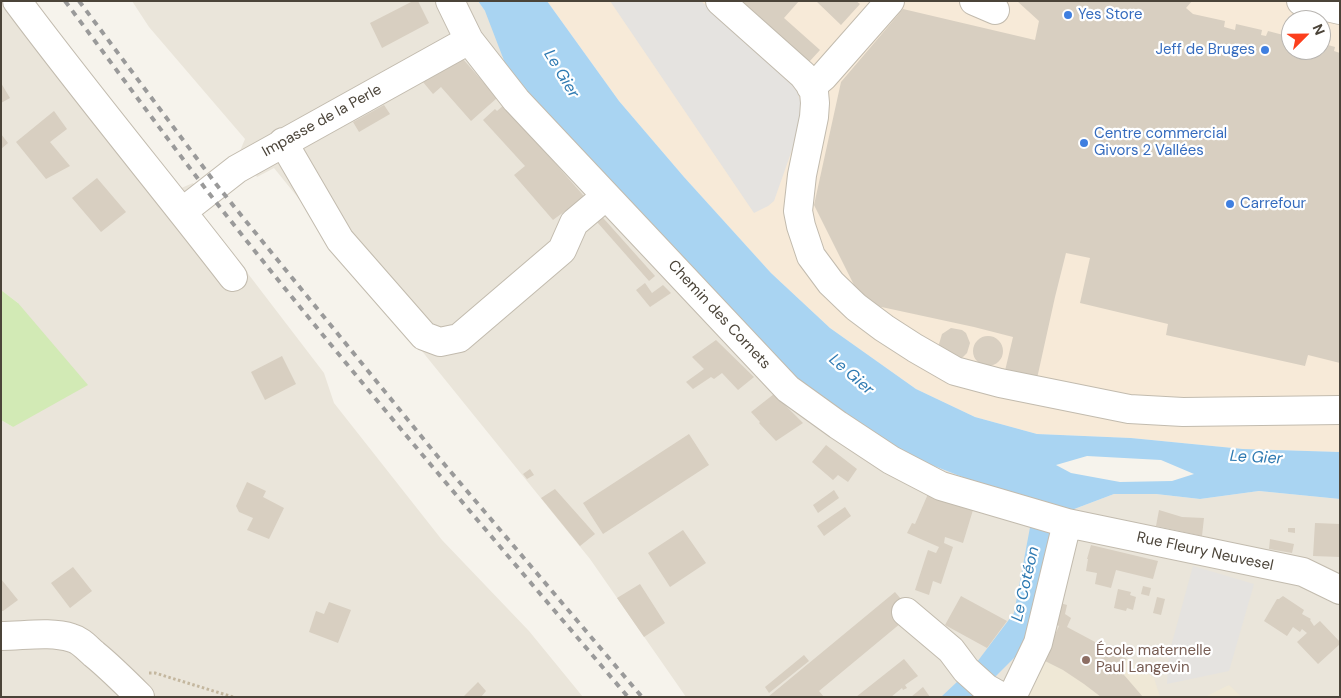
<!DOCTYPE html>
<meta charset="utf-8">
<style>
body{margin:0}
#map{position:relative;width:1341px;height:698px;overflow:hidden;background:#f6f3ec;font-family:"DM Sans",sans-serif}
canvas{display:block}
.frame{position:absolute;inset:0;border:2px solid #4b4439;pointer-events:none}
.north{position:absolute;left:1281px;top:10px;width:50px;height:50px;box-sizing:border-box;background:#fff;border:1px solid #b7b4b0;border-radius:50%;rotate:67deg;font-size:14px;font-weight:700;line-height:20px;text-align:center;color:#4b4439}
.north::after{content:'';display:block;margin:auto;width:18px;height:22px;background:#fc3f1d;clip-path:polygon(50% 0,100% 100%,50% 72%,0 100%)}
</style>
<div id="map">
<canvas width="1341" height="698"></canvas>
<div class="frame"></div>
<div class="north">N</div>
</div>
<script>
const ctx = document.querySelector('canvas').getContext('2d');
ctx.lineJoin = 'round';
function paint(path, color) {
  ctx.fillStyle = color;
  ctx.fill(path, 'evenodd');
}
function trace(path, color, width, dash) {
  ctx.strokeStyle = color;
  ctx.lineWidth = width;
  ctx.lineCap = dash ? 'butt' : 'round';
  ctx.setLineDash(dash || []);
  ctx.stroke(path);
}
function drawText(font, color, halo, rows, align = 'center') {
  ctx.font = font + ' "DM Sans",sans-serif';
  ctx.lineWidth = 4.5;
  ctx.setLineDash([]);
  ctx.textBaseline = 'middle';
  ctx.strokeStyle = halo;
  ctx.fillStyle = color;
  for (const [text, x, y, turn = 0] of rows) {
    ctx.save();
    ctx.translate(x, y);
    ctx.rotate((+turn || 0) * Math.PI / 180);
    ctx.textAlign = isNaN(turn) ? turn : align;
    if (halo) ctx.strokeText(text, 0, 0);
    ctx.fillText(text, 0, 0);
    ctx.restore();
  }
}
paint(new Path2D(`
 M1 1H33L179 189 193 183 209 203 200 211 324 373 334 403 442 540 529 631 583 697H1V420L13 427 18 303 1 290Z
 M132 1H478L485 11 924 462 998 491 1069 511 1114 494H1156L1200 499 1259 491 1340 499V697H686L590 559 274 168 257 177 240 151 245 139 149 27Z`), '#eae5da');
paint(new Path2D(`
 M547 1H1340V452L1243 449 1131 438 1037 434 975 417 916 389 830 328 771 273 684 177 619 101ZM1291 20H1321V50H1291Z`), '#f7ead8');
paint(new Path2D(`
 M1060 624 1127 659 1154 678 1160 697H1025Z
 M1229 685 1242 697H1205Z`), '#efe8d6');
paint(new Path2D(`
 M1 290 18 303 88 385 13 427 1 420Z`), '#d2eab5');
paint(new Path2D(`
 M610 1H701L791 80 797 89 802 108 793 147 774 201 768 206 754 213Z
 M1193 566 1254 584 1229 671 1167 684 1169 654Z`), '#e5e3e0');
paint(new Path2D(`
 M478 1H547L619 101 684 177 771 273 830 328 916 389 975 417 1037 434 1131 438 1243 449 1340 452V499L1259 491 1200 499 1156 494H1114L1069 511 1034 618 1021 651 988 684 972 697H941L974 666 1014 613 1031 522 998 491 924 462 831 411 776 364 508 71 485 11ZM1087 456 1161 460 1194 474 1172 481 1120 482 1071 473 1056 465Z`), '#a9d4f2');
paint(new Path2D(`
 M413 1H418L429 23 382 48 370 23Z
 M741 1H799L784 18 820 50 809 62Z
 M816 1H856L860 4 841 25Z
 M1017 1H1192L1186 8 1193 14 1225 21 1224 27 1235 30 1236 24 1262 30 1261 35 1266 36 1268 31 1291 37V50H1321V43L1335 47 1334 51 1340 53V363L1308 355 1305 366 1166 335 1168 324 1080 303 1090 258 1066 253 1055 297 1036 383 1004 375 1013 337 974 327 863 303 814 205 841 82 903 9 1035 40 1039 21Z
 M463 59 497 98 471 121 441 87 433 94 423 82Z
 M1 83 10 98 1 103Z
 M384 105 390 114 359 132 353 122Z
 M504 105 590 203 572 218 565 211 553 220 514 175 525 166 483 120 495 109 497 111Z
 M54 111 67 129 50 142 70 166 46 179 16 142Z
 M1 134 8 143 1 149Z
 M97 178 126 212 101 232 72 198Z
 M596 210 655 276 649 281 590 214Z
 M645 283 652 293 663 285 671 293 650 307 636 290Z
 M951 328 962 330 966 333 970 343 967 353 963 357 958 359 940 349 939 344 942 334Z
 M973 351a15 15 0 1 1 30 0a15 15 0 1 1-30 0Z
 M716 340 754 377 738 390 722 373 714 379 711 377 693 389 686 382 704 369 692 357Z
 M282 356 296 384 265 400 251 372Z
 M774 394 803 423 776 441 759 423 760 422 751 412Z
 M689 434 709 465 603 534 583 503Z
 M826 445 857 469 848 482 838 475 833 480 812 462Z
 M530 469 534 475 527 479 523 474Z
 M247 482 266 491 263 497 284 508 269 539 247 530 253 518 239 512 236 506Z
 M555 489 595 534 580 546 541 498Z
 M834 490 839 498 818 513 813 505Z
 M928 494 955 505 973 510 963 543 945 537 944 543 953 547 941 584 933 581 929 595 915 590 928 550 936 553 939 547 907 533 912 523 915 524Z
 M845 507 851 516 824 536 817 526Z
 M1159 510 1182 517 1204 518 1202 536 1156 526Z
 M1315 523 1340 524V557L1313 556Z
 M1288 528H1295V533L1288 532Z
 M683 530 706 563 670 587 648 553Z
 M1270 539 1294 544 1292 553 1269 549Z
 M1091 545 1158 561 1153 579 1116 570 1111 588 1095 584 1097 573 1086 571 1088 559H1087Z
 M73 567 92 591 70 608 51 583Z
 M1 579 18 600 3 611H1Z
 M640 584 665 623 644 637 617 598Z
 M1143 586 1151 588 1149 596 1141 594Z
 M1118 589 1131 592 1130 595 1136 597 1133 610 1127 608 1126 611 1114 608Z
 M895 592 906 605 901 623 819 691 824 697H768Z
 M961 596 1007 621 987 648 945 625Z
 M1283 596 1304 610 1302 614 1311 619 1310 620 1314 626 1320 621 1340 642V644L1318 664 1297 642 1307 633 1302 629 1300 632 1293 627 1287 636 1264 621 1277 599H1279Z
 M1157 597 1165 599 1161 615 1153 613Z
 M329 602 351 610 338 643 309 632 316 611 324 614Z
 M1057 602 1067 605 1065 614 1071 618 1067 627 1127 659 1118 668 1143 697H1101L1084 684 1063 670 1043 660 1059 626 1052 622Z
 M804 655 809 661 769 693 765 687Z
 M904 659 918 676 905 685 907 688 903 690 902 688 891 697H856Z
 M478 682 486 691 481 697H463Z
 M923 687 930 697H911Z`), '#d8cfc1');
const minor = new Path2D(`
 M17 1C87 95 162 185 233 277
 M450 1 469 40 516 100 788 389 838 425 891 460 941 486 1067 523 1303 572 1340 590
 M720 1 803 75 809 83 814 92 815 103 814 117 802 175 798 211 801 226 811 256 831 283 856 307 884 328 915 348 955 371 1000 383 1129 409 1183 412 1340 410
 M974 1 995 10
 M1301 1 1340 10
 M811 87 823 77 890 1
 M283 142 340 240 424 336 440 342 459 338 562 250 574 223 606 196
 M182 212 237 169 469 40
 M906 612 951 650 966 670 986 688 1002 697
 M1 636C24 636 50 631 72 638 80 640 87 648 94 654 110 667 125 682 140 697
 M1012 697 1038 643 1067 523`);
trace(minor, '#c2bbae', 30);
trace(new Path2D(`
 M149 673H155L233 697`), '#c4b79f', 3, [2.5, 2.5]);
trace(minor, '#fff', 28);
trace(new Path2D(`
 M65 1C113 65 160 129 208 192 343 364 486 530 628 697
 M79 1 216 184 245 220 439 458 642 697`), '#9a9a9a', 4, [6, 6]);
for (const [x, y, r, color] of [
 [1068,15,5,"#3f7fe0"],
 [1265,50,5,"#3f7fe0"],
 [1084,143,5,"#3f7fe0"],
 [1230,204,5,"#3f7fe0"],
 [1086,660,5,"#8d6e63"]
]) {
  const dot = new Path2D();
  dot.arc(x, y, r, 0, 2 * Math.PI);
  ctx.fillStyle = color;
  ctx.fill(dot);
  trace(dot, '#fff', 2);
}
drawText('15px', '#366cbe', '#fff', [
 ["Yes Store",1078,15],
 ["Jeff de Bruges",1255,50,"right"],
 ["Centre commercial",1094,134],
 ["Givors 2 Vallées",1094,151],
 ["Carrefour",1240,204]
], 'left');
drawText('15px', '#4b4439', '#fff', [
 ["Impasse de la Perle",322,121,-29],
 ["Chemin des Cornets",719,315,47],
 ["Rue Fleury Neuvesel",1205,552,12]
]);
drawText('15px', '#785e54', '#fff', [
 ["École maternelle",1096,651],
 ["Paul Langevin",1096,668]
], 'left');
drawText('italic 16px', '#2e7ab2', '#fff', [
 ["Le Gier",561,74,59],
 ["Le Gier",851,375,41],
 ["Le Gier",1256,458,3],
 ["Le Cotéon",1026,584,-77]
]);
</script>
